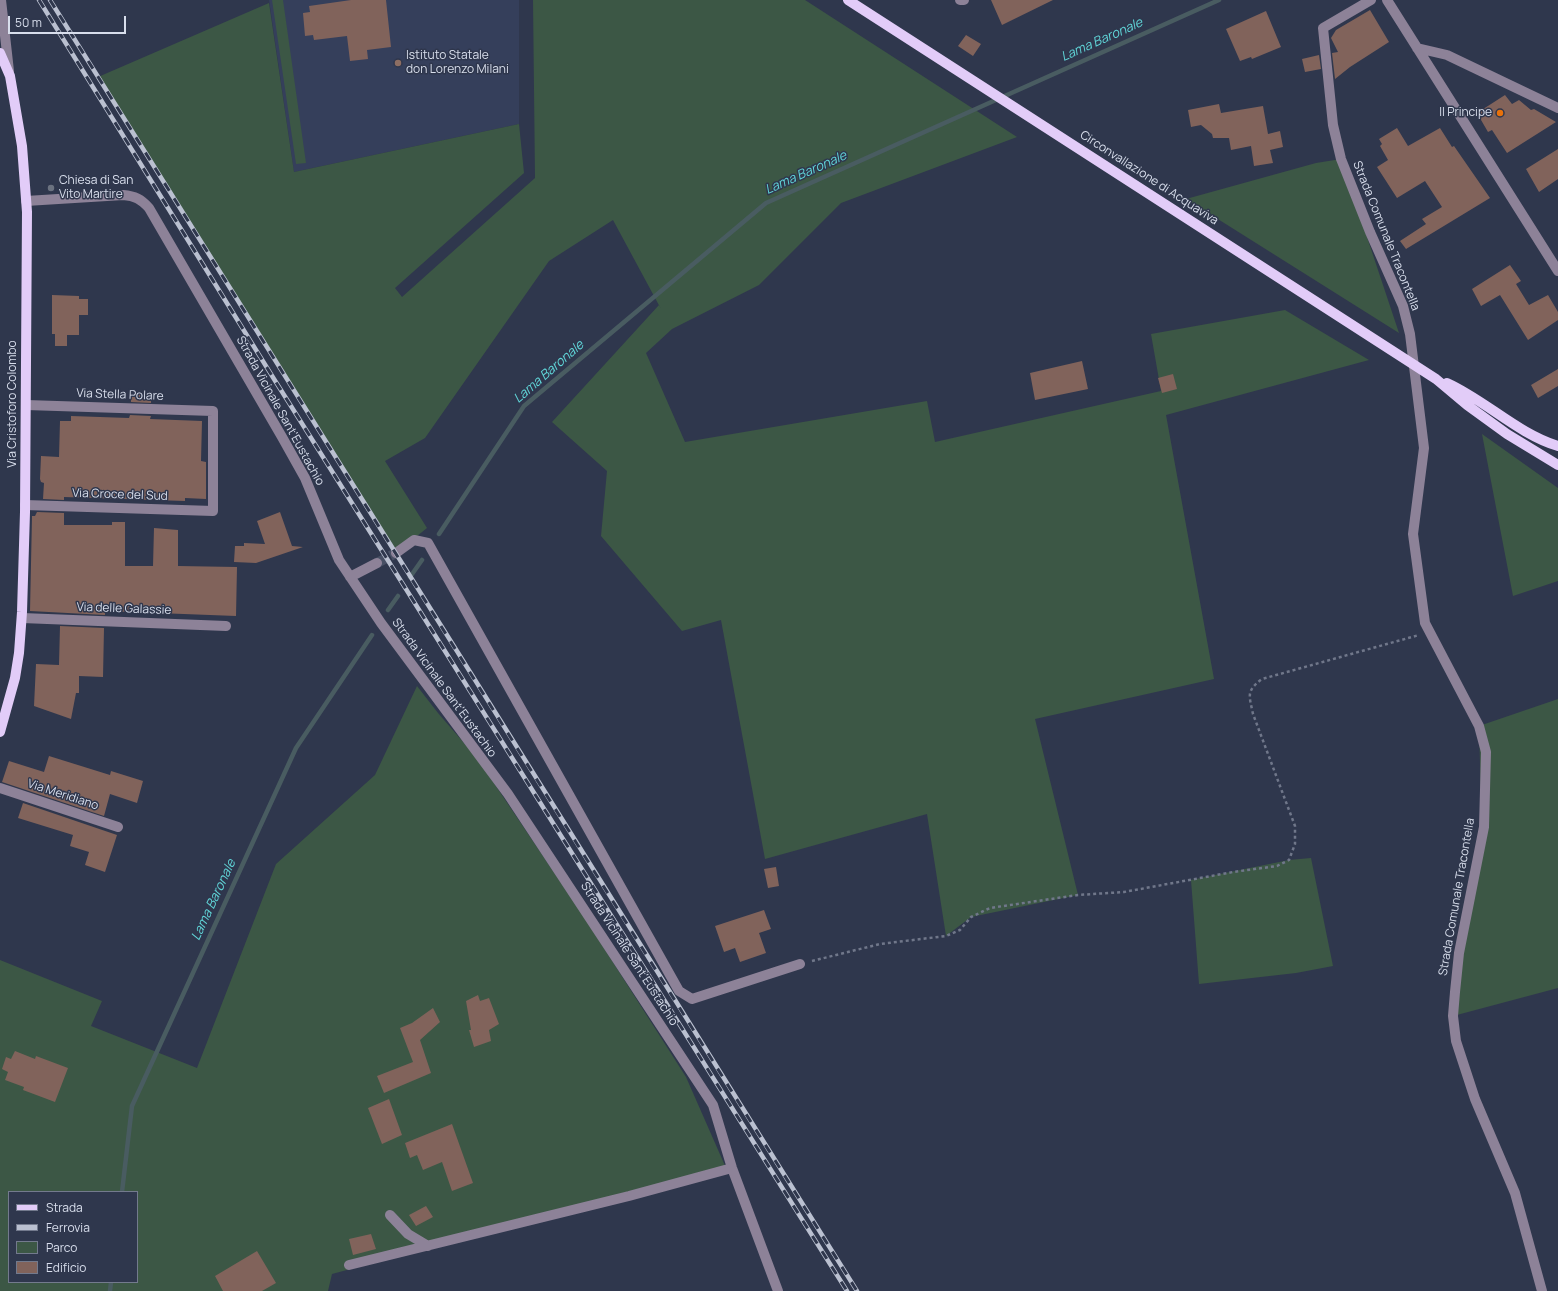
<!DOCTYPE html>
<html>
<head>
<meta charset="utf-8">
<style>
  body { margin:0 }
  #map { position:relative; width:1558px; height:1291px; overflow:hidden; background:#2f374d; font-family:Manrope,sans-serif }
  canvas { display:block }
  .legend { position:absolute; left:8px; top:1191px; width:130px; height:92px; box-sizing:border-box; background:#2f374d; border:1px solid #737a8d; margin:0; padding:5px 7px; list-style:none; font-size:12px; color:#d8deec }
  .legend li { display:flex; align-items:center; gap:8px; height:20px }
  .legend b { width:20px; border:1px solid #737a8d }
  .scale { position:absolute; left:8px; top:16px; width:118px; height:18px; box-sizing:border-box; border:2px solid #d8deec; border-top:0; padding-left:5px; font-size:12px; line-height:14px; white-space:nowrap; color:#d8deec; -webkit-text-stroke:3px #2f374d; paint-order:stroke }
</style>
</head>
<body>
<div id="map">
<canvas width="1558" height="1291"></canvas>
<ul class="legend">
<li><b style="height:5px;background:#e2ccf8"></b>Strada</li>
<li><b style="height:5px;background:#bac0d0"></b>Ferrovia</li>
<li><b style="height:11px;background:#3c5745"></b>Parco</li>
<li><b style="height:11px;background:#81635b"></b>Edificio</li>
</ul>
<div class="scale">50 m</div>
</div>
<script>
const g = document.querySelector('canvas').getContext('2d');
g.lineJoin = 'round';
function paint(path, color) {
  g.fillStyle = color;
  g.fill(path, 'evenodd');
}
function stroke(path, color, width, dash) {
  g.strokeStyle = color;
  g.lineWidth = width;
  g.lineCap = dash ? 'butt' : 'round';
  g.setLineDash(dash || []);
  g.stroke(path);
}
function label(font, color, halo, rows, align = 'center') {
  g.font = font + ' Manrope,sans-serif';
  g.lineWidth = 3;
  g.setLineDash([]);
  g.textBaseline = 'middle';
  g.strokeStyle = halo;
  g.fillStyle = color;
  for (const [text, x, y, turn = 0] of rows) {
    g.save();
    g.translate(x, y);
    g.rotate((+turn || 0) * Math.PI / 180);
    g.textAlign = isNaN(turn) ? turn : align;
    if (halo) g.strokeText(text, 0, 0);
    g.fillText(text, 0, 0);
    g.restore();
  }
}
const built = new Path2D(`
  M269 0H519V124L294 172Z`);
const green = new Path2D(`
  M272 0H283L306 163 296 164Z
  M533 0H805L1017 137 841 203 759 285 672 329 646 353 685 442 927 401 935 442 1161 391 1151 334 1285 310 1369 360 1166 415 1214 679 1035 719 1078 895 971 917 946 936 927 814 765 859 721 620 682 631 601 536 607 471 552 422 659 305 661 309 613 220 549 261 425 438 385 461 427 528 396 553 98 77 269 3 294 172 519 124 524 173 395 288 402 297 535 178Z
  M1341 159 1399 333 1186 199 1316 163Z
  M1482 434 1558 488V581L1513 596Z
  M417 686 438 713 477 758 586 920 686 1077 726 1168 332 1274 328 1291H0V960L102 1001 91 1026 197 1068 276 864 375 775ZM9 1192H137V1282H9Z
  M1558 699V988L1453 1016 1482 839 1479 726Z
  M1311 858 1333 966 1296 973 1199 984 1191 880 1289 860Z`);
const stream = new Path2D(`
  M439 534 524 406 766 203 1219 0
  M410 577 422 560
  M388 610 398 596
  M122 1192 132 1106 296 748 372 635
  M110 1291 111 1282`);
const building = new Path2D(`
  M351 0H386L391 47 367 50 368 59 350 61 347 36 314 40 313 35 305 36 303 13 310 12 309 6Z
  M991 0H1053L1002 25Z
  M1370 10 1389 42 1350 67 1335 79 1332 53 1338 52 1331 38 1336 30Z
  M1266 11 1281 47 1252 59 1251 57 1240 61 1226 29Z
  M966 35 981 44 973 56 958 46Z
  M1319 55 1321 69 1305 72 1302 59Z
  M1505 95 1512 104 1519 100 1531 110 1534 109 1556 122 1507 153 1492 130 1488 132 1477 113Z
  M1219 104 1221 113 1263 106 1268 134 1280 131 1283 147 1270 150 1273 163 1254 166 1251 146 1231 150 1229 138H1213L1212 134 1201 125 1191 127 1188 110Z
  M1397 128 1408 146 1440 128 1452 147 1454 146 1490 198 1406 249 1400 241 1426 224 1422 219 1442 207 1425 181 1397 198 1377 167 1388 160 1380 146 1382 144 1379 139Z
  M1558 149V179L1539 192 1526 169Z
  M1510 265 1521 281 1516 284 1529 305 1548 295 1558 312V320L1528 340 1500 295 1481 306 1472 289Z
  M52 295 79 296V299H88V315H79V335H67V346H55V334H52Z
  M1082 361 1088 389 1035 400 1030 373Z
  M1558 369V386L1538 398 1531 385Z
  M1173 374 1177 389 1162 393 1158 378Z
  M134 394H151V403L131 402V396H134Z
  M130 415 151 416 150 419 202 421 201 461 206 462V499L185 498V501L64 497V500L43 499 44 483 41 482 40 479 41 456 59 457 60 421H71V416L129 418Z
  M37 512 64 513V525H112V522H125V566H153L154 528 178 530V566L237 567 236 616 105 611V615L30 611 32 516H35Z
  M280 512 292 546 303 547 256 563 234 562 235 546H244V543L265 544 257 521Z
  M60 626 104 628 103 677 79 676V693H76L71 719 34 706 36 664 59 665Z
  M49 756 110 775 111 771 143 781 137 803 110 794 104 816 2 782 9 761 44 772Z
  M23 803 117 835 105 872 85 865 89 852 70 846 73 835 18 818Z
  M776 867 779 886 768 888 764 869Z
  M764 910 771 929 759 933 766 953 740 962 735 948 724 952 715 926Z
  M478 995 480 1001 489 998 499 1024 489 1030 491 1041 474 1047 469 1030H471L466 1001Z
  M433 1008 440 1022 420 1040 431 1073 384 1093 377 1076 413 1062 400 1028 412 1023Z
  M15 1051 35 1059 36 1056 68 1068 55 1102 23 1090 24 1087 5 1080 8 1072 2 1069 6 1057 11 1059Z
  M389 1099 402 1135 382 1144 368 1108Z
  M452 1124 473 1183 452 1191 442 1162 423 1170 417 1155 410 1158 405 1143Z
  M426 1206 433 1217 416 1226 409 1215Z
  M371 1234 376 1249 353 1255 349 1239Z
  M257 1251 276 1283 262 1291H223L215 1276Z`);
const minorTunnel = new Path2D(`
  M377 563 396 553`);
const path = new Path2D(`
  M812 961 880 944 946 936 960 930 971 917 990 908 1078 895 1124 892 1233 872 1277 866 1289 860 1295 844V826L1253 714C1249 695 1246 691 1262 679L1419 635`);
const minor = new Path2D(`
  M1 0 9 71
  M960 0H964
  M1371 0 1323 28 1333 125 1341 159 1370 232 1403 306 1410 334 1424 448 1413 534 1425 623 1479 726 1486 752 1484 827 1459 953 1455 992 1453 1016 1456 1041 1475 1099 1515 1193 1542 1291
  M1387 0 1558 271
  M1417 48 1447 55 1558 108
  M26 201 123 195C135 196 141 199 149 208L282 437 305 478 339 560 381 623 508 794 713 1105 732 1168 778 1291
  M25 505 213 511V411L26 405
  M396 553 414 540 428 543 679 991 692 999 800 964
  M350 577 377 563
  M22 618 226 626
  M0 788 118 827
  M390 1215 408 1234 428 1246
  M349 1265 629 1196 732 1168`);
const major = new Path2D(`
  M848 0 1436 379 1467 405 1507 434 1558 465
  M0 53 10 76 22 146 27 212 25 512 22 612 19 653 15 678 0 732
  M1447 383C1485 400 1518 434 1558 446`);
const rail = new Path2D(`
  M39 0 274 379 847 1291
  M50 0C319 430 587 861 857 1291`);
const markers = [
  [398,63,4,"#8d6e63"],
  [1500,113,4,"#e8710a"],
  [51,188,4,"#6b7280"]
];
const poiNames = [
  ["Istituto Statale",406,56],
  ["don Lorenzo Milani",406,70],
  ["Il Principe",1492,113,"right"],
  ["Chiesa di San",59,181],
  ["Vito Martire",59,195]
];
const streetNames = [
  ["Circonvallazione di Acquaviva",1149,178,33],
  ["Strada Comunale Tracontella",1386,236,68],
  ["Via Stella Polare",120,395,2],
  ["Via Cristoforo Colombo",13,404,-90],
  ["Strada Vicinale Sant'Eustachio",280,411,61],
  ["Via Croce del Sud",120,495,2],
  ["Via delle Galassie",124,609,2],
  ["Strada Vicinale Sant'Eustachio",444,688,54],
  ["Via Meridiano",63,795,18],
  ["Strada Comunale Tracontella",1457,897,-80],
  ["Strada Vicinale Sant'Eustachio",629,954,57]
];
const waterNames = [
  ["Lama Baronale",1102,40,-24],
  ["Lama Baronale",806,173,-24],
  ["Lama Baronale",549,372,-41],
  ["Lama Baronale",214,900,-65]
];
paint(built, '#353f5b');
paint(green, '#3c5745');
stroke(stream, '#495c61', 4.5);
paint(building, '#81635b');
stroke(minorTunnel, '#485065', 10, [10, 5]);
stroke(path, '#70778a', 2.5, [3, 3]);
stroke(minor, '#8d8298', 10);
stroke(major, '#e2ccf8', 10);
stroke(rail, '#bac0d0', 4.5);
stroke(rail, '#2f374d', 3, [9]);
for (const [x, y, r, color] of markers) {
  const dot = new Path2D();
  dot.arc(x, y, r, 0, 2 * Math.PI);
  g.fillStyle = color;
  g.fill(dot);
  stroke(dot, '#2f374d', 1.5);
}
label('12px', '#d8deec', '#2f374d', poiNames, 'left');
label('12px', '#d8deec', '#2f374d', streetNames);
label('italic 13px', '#60d5d8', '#2f374d', waterNames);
</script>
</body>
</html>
